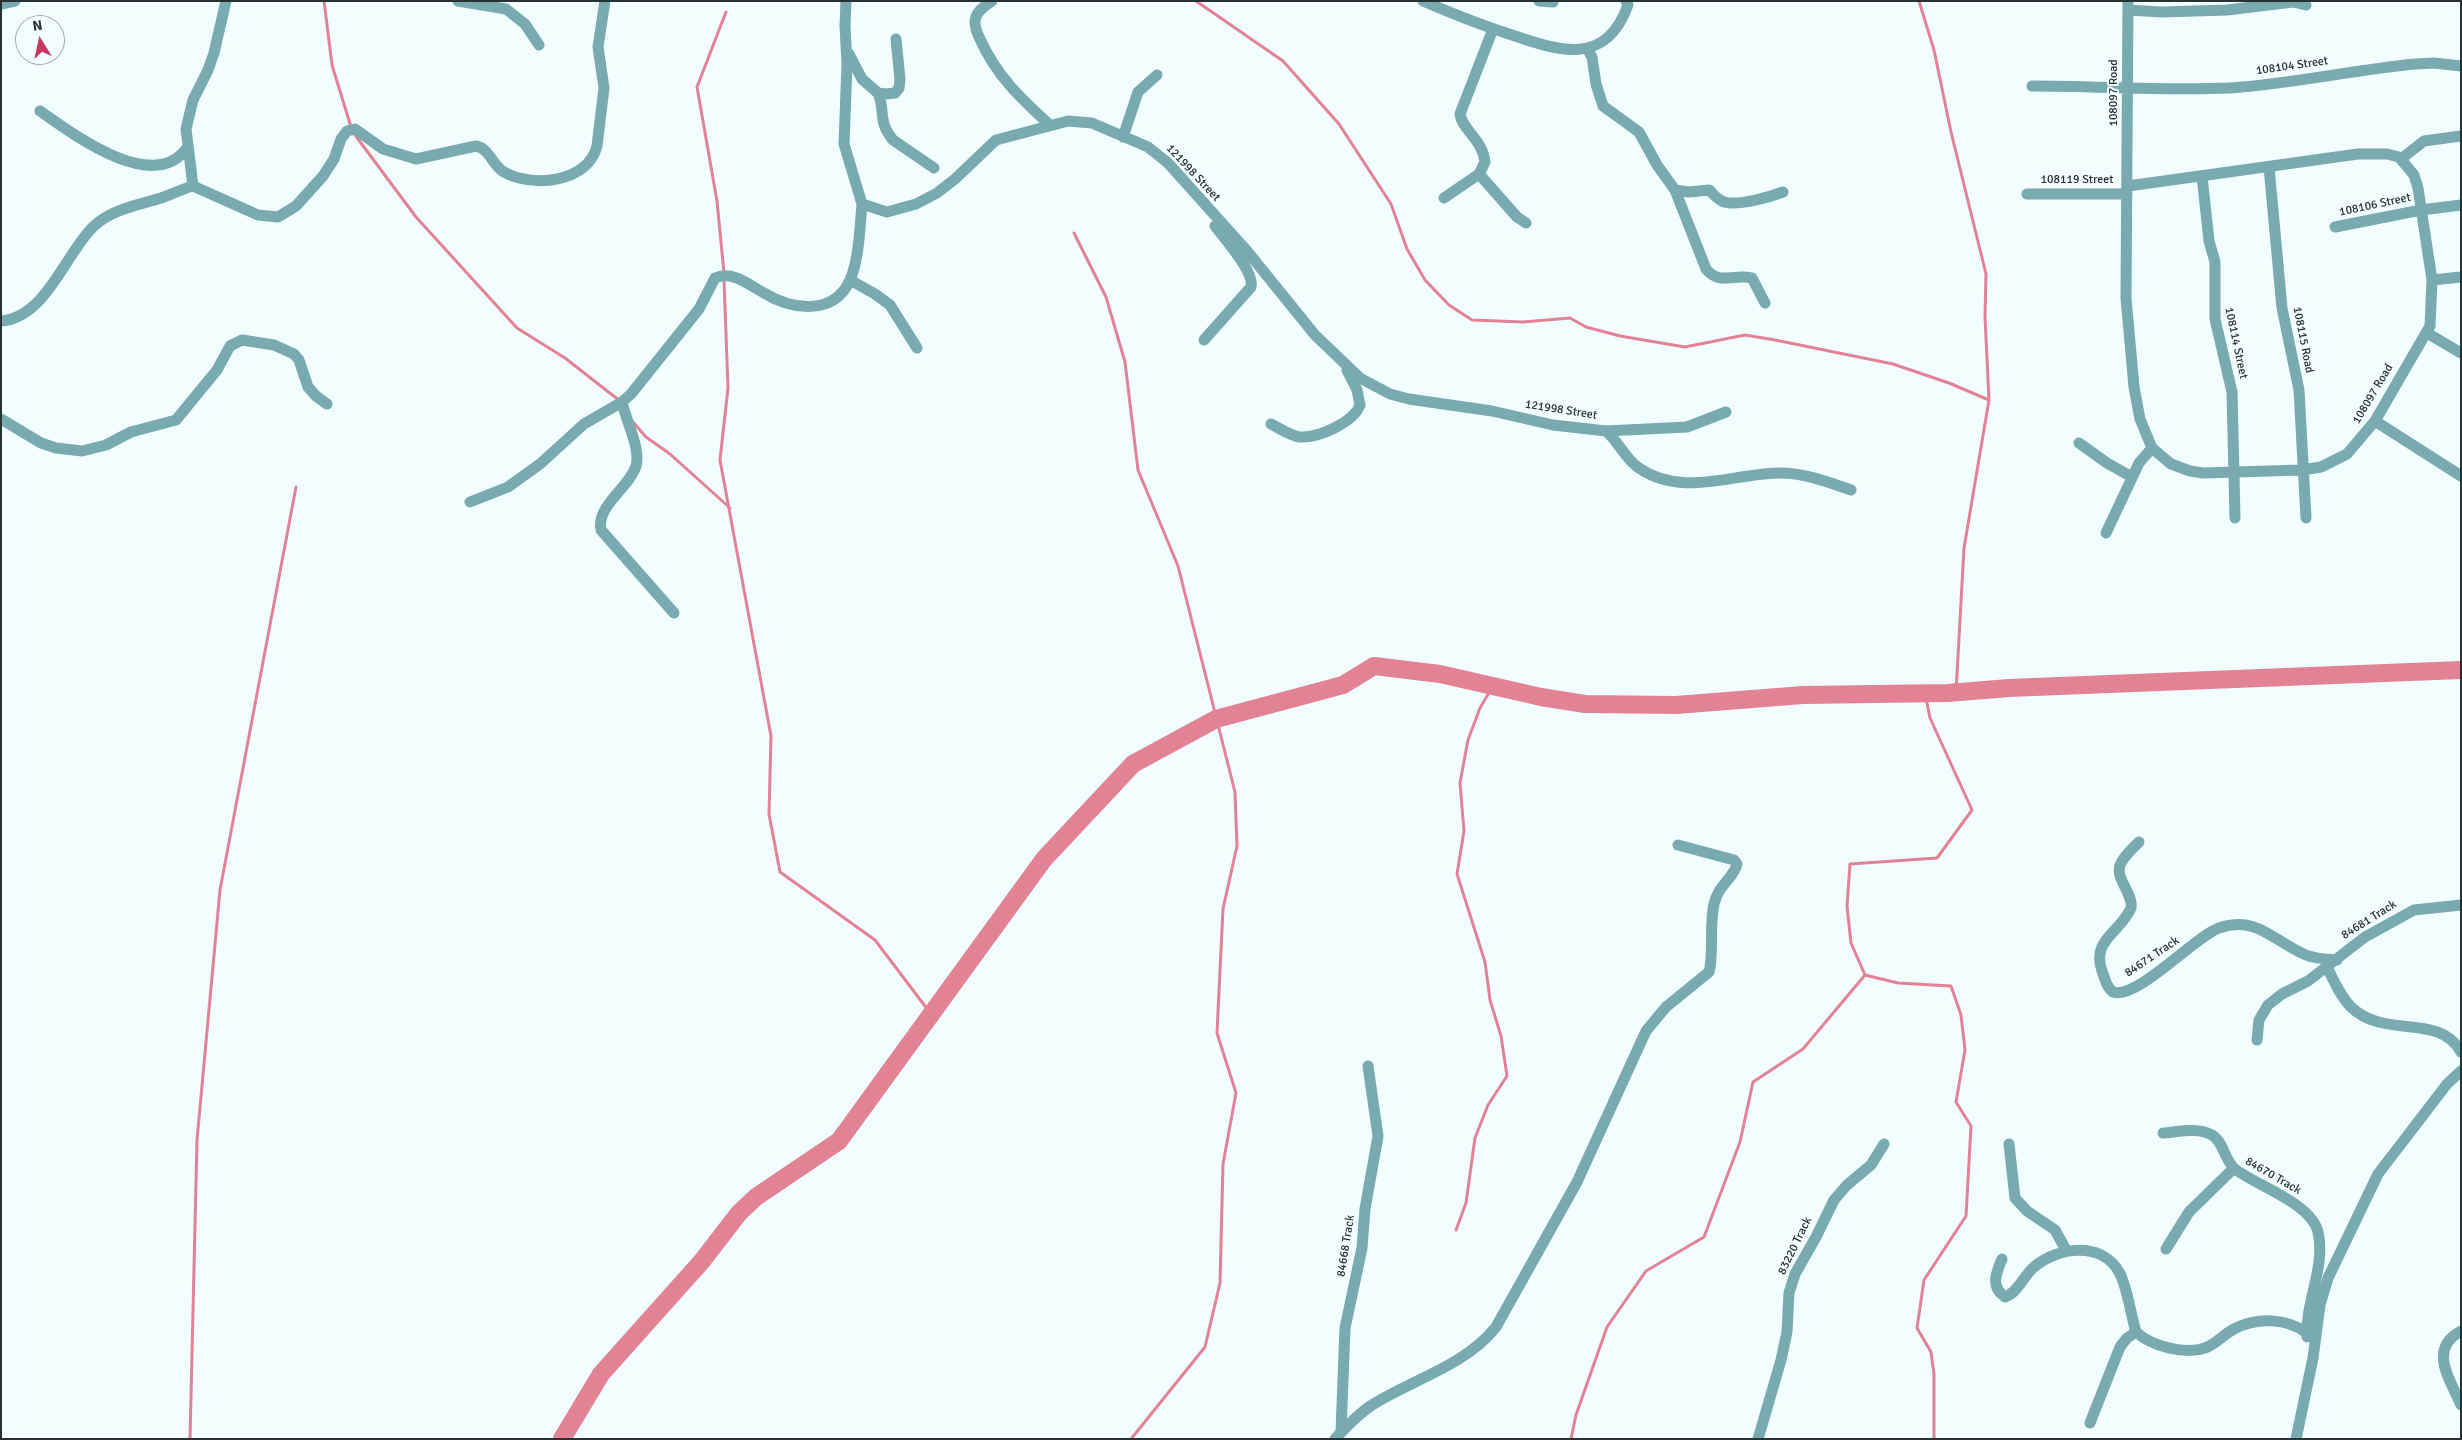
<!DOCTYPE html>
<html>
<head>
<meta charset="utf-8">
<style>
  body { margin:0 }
  #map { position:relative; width:2462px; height:1440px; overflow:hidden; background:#f1fdfe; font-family:Signika,sans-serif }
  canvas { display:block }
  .frame { position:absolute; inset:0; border:2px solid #273234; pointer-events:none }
  .north { position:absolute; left:15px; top:15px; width:50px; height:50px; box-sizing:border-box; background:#f1fdfe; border:1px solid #a0acad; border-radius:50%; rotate:350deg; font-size:14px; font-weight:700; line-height:20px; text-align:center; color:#273234 }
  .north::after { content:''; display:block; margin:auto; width:18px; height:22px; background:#c73961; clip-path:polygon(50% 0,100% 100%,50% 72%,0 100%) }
</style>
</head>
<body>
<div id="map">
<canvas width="2462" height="1440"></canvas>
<div class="frame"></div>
<div class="north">N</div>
</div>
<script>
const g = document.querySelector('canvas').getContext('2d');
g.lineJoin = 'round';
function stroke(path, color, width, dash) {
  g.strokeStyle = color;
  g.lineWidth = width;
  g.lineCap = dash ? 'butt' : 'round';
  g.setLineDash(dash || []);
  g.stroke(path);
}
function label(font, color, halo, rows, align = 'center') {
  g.font = font + ' Signika,sans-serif';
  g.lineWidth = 4;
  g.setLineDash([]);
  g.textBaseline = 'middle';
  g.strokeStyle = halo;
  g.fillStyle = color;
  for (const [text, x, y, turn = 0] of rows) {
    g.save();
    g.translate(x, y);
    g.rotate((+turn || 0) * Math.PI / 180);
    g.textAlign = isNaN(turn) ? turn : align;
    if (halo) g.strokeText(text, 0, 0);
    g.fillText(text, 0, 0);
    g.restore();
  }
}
const stream = new Path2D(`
  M324 1 332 65 351 127
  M1196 1 1283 61 1339 124 1391 204 1407 249 1425 280 1449 305 1472 320 1523 322 1570 318 1586 327 1620 336 1685 347 1745 335 1775 340 1893 364 1949 383 1989 400
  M1919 1 1934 50 1951 132 1986 274 1985 317 1989 400 1964 548 1956 692
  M355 135 416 217 517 328 565 358 620 401
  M1074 233 1106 297 1125 362 1138 470 1178 566 1235 792 1237 846 1223 909 1217 1033 1236 1093 1223 1164 1220 1283 1205 1347 1131 1439
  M724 273 717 201 697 87 726 12
  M724 280 728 388 720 460 771 736 769 814 780 872 875 940 931 1014
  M632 421 646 437 670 454 730 508
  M1925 693 1930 718 1972 810 1937 858 1850 864 1847 906 1851 943 1865 975 1898 983 1951 986 1961 1015 1965 1050 1956 1102 1971 1126 1966 1216 1924 1280 1917 1328 1931 1352 1934 1374V1439
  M1456 1230 1466 1203 1475 1138 1488 1105 1507 1076 1501 1036 1490 1000 1485 962 1457 874 1464 831 1460 783 1468 740 1480 708 1493 686
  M190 1439 197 1140 220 890 296 487
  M1571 1439 1576 1415 1607 1327 1646 1271 1704 1237 1740 1142 1753 1082 1803 1049 1865 975`);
const river = new Path2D(`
  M562 1439 601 1374 702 1261 739 1213 756 1197 839 1141 1044 859 1133 764 1216 719 1343 685 1374 666 1440 674 1541 697 1585 704 1676 705 1803 695 1948 693 2009 688 2461 670`);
const minor = new Path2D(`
  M458 1 506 9 525 24 539 45
  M846 1 845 26 847 64 844 144 862 204 887 212 916 204 937 193 955 179 996 140 1068 121 1092 123 1148 147 1168 163 1247 251 1315 335 1360 378 1390 394 1409 399 1492 411 1553 425 1606 431C1619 442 1625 459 1639 468 1682 498 1734 473 1780 473 1805 473 1828 482 1851 490
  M992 1C986 5 978 10 976 17 973 24 977 33 980 39 996 75 1021 99 1050 125
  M1423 1C1451 13 1478 24 1506 33 1556 50 1605 69 1628 5L1626 1
  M1539 1 1553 2
  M1 4 15 1
  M2128 10 2162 12 2227 10 2293 2 2306 5
  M1587 48 1592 57 1596 84 1603 106 1639 132 1657 165 1675 190 1706 269C1720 286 1734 273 1752 278L1765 303
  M849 54 862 79 878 93C886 113 877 120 893 140L934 168
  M2032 86C2098 86 2164 91 2230 88 2292 84 2353 70 2415 64L2434 63 2461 66
  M878 93 886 94 895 93 899 88 900 79 896 39
  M40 111C73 134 153 195 187 148
  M1123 137 1138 92 1157 75
  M2401 159 2424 141 2461 136
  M2269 167 2282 308 2299 390 2306 518
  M1479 174 1517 217 1526 223
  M2202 176 2209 241 2215 262V319L2232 392 2235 518
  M193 186 186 129 193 100 208 70 214 53 226 1
  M2128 186 2358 154H2387L2399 157 2414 175 2418 188 2432 280 2430 326 2375 421 2347 454 2321 467 2302 470 2203 473 2190 471 2171 464 2152 448 2140 419 2134 387 2126 298 2128 1
  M1675 190 1689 192 1709 190C1714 195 1718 200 1724 202 1739 206 1770 197 1783 192
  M2027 194H2127
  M1444 198 1479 174 1485 162C1482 138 1462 130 1460 114L1493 29
  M2335 227 2421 210 2461 205
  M850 280 875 294 890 305 917 348
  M2432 280 2461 277
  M1 321C46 318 66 252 94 226 112 209 139 205 161 198 172 194 182 189 193 186L258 215 278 217 296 206 323 176 334 159 341 139 347 131 355 129 383 149 416 159 476 146C490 149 492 165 504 172 532 188 588 183 597 146L604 88 598 47 605 1
  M2427 333 2461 353
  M1204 340 1251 287C1255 272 1225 239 1215 226
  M622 402C626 421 641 449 636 466 629 488 596 506 601 530L674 613
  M1 419 41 443 56 448 82 451 106 445 131 432 176 420 217 370 230 346 242 340 274 345 294 354 299 360 308 387 316 396 327 404
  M2375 421 2461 476
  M1271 424C1279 428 1291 436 1300 437 1319 438 1354 422 1360 405L1357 390 1347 370
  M1606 431 1687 427 1726 412
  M2079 443 2107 463 2132 477
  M470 502 508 487 540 464 584 424 622 402 631 394 699 309 715 278C732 270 749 285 764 293 792 310 834 316 850 280 859 260 860 226 862 204
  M2106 533 2139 463 2152 448
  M2139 842C2133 848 2125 855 2121 863 2113 877 2134 894 2131 908 2120 933 2091 940 2102 971 2105 978 2106 987 2113 992 2137 1000 2194 937 2219 928 2258 915 2274 942 2306 955 2316 959 2326 959 2337 960
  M2327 967C2334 981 2340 996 2351 1007 2385 1040 2439 1012 2461 1052
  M2257 1040 2259 1020 2268 1005 2282 994 2308 981 2365 937 2414 910 2461 905
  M2163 1133C2178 1132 2197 1127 2212 1135 2224 1142 2224 1160 2235 1169 2257 1186 2311 1203 2318 1232 2326 1267 2305 1302 2307 1337
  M2009 1144 2015 1198 2027 1211 2055 1230 2066 1250
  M2166 1249 2189 1212 2234 1168
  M2002 1259C1996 1273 1990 1287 2005 1297 2018 1293 2024 1275 2034 1267 2057 1247 2102 1241 2119 1272 2127 1285 2131 1316 2136 1332 2151 1346 2185 1355 2205 1348 2216 1344 2224 1334 2234 1329 2257 1317 2287 1318 2307 1333
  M2461 1331C2427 1349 2451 1381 2461 1405
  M2090 1423 2120 1347 2127 1338 2136 1332
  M1341 1432 1345 1328 1362 1248 1365 1209 1378 1136 1368 1066
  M1335 1439C1346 1427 1358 1414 1372 1405 1413 1379 1465 1366 1496 1327L1577 1182 1646 1031 1666 1007 1709 972C1714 954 1709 925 1714 904 1718 885 1734 878 1737 864L1734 860 1678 845
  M1758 1439 1781 1360 1787 1332 1789 1293 1795 1274 1816 1237 1834 1200 1847 1185 1871 1165 1884 1144
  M2296 1439 2313 1358 2320 1305 2328 1278 2378 1174 2447 1084 2461 1071`);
const streetNames = [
  ["108104 Street",2292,66,-8],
  ["108097 Road",2114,93,-90],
  ["121998 Street",1193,173,47],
  ["108119 Street",2077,180],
  ["108106 Street",2375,205,-12],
  ["108115 Road",2303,340,79],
  ["108114 Street",2236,343,78],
  ["108097 Road",2373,394,-59],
  ["121998 Street",1561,410,9],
  ["84681 Track",2369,920,-32],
  ["84671 Track",2152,957,-34],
  ["84670 Track",2273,1176,30],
  ["84668 Track",1346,1246,-81],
  ["83220 Track",1795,1246,-64]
];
stroke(stream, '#e28295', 3);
stroke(river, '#e28295', 18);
stroke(minor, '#78aab0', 11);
label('12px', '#273234', '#f1fdfe', streetNames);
</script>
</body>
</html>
